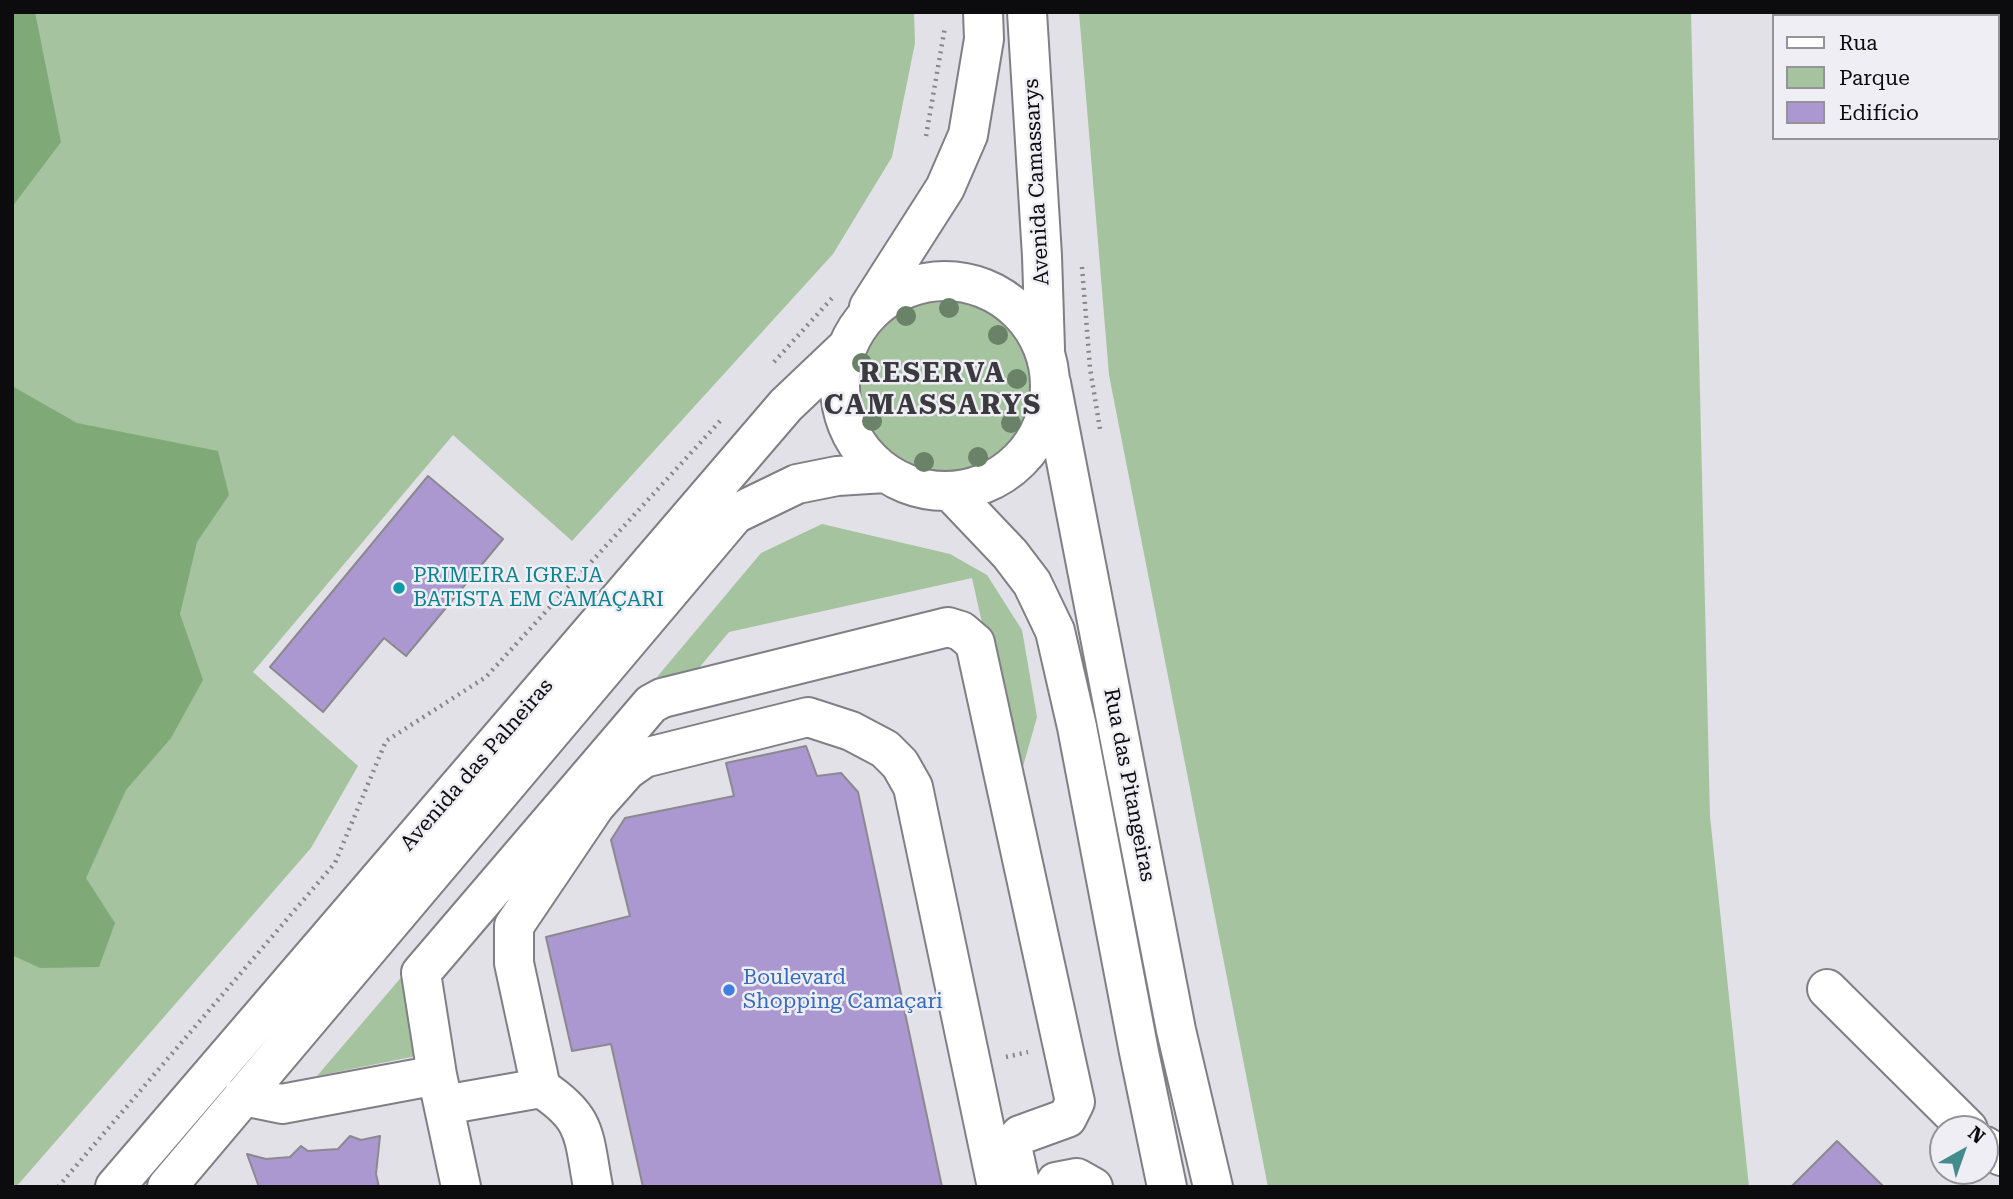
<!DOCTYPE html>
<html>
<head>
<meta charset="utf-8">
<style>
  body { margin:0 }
  #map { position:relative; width:2013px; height:1199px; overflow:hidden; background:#e2e1e7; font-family:"Roboto Serif",serif }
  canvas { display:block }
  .frame { position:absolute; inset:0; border:14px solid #0c0b0d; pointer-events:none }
  .legend { position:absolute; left:1772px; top:14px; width:228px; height:126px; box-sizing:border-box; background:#efeef4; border:2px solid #949398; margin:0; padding:9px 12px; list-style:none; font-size:21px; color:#0c0b0d }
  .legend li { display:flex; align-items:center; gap:14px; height:35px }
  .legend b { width:35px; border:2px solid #949398 }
  .north { position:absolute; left:1929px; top:1115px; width:70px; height:70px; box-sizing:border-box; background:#efeef4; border:2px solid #949398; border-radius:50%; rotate:40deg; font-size:19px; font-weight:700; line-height:28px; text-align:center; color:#0c0b0d }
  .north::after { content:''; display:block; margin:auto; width:24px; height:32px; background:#438b8c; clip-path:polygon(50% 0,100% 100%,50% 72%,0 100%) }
</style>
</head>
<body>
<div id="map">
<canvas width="2013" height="1199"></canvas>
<div class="frame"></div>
<ul class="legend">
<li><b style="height:9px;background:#fff"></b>Rua</li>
<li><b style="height:19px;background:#a4c39e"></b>Parque</li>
<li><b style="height:19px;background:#ac98d1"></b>Edifício</li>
</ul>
<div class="north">N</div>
</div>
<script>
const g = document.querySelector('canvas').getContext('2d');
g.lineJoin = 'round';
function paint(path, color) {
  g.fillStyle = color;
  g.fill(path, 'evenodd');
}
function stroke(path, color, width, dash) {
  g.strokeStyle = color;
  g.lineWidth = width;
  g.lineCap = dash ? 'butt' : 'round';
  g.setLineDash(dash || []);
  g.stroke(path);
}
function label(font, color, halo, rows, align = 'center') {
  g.font = font + ' "Roboto Serif",serif';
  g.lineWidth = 5;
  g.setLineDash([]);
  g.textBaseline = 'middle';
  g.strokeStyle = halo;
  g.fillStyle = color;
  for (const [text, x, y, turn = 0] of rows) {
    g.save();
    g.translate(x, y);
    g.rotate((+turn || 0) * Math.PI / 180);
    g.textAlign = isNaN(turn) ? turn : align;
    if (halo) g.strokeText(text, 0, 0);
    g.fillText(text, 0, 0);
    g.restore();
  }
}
const green = new Path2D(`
  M12 12H914L915 43 892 157 833 254 572 541 453 435 253 672 358 766 311 848 16 1187H12Z
  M1079 12H1691L1710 816 1749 1187H1268L1109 375Z
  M849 385a94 94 0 1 1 188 0a94 94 0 1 1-188 0Z
  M822 524 950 554 987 575 1022 630 1037 717 1018 784 972 578 729 632 693 675 657 677 761 553Z
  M410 967 421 1055 317 1076Z`);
const forest = new Path2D(`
  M12 12H35L61 142 12 207Z
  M12 386 77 423 218 451 229 495 197 542 180 614 203 680 171 738 126 790 86 878 115 923 99 967 40 968 12 955Z`);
const building = new Path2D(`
  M428 476 503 539 406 656 384 638 323 712 270 667Z
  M806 746 817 776 841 773 858 792 942 1187H643L611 1044 572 1051 546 937 630 916 611 840 625 818 734 796 726 763Z
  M350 1136 361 1140 380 1136 376 1174 379 1187H259L247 1154 266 1159 290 1157 301 1146 308 1151 338 1149Z
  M1837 1141 1884 1187H1791Z`);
const path = new Path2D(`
  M926 136 945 27
  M1082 267 1090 368 1100 429
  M774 362 834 296
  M1006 1057 1028 1052
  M58 1187 335 863 386 741 486 677 721 420`);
const minor = new Path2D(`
  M1027 12 1042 256 1045 349
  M840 386a105 105 0 1 1 210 0a105 105 0 1 1-210 0Z
  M869 307 945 188 968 135 984 39 983 12
  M1051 383 1176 1030 1213 1187
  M951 492 1010 554 1032 583 1055 631 1077 727 1139 1052 1167 1187
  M1827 989 1968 1129
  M437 1075 421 973 651 704 662 698 948 627 961 631 975 643 1075 1102 1067 1118 1020 1135 1012 1146 1021 1187
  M541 1088C588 1119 583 1135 593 1187
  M243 1096 282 1104 437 1075 461 1187
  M444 1105 541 1088 514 963V926L595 806 627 770 644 758 808 717 851 731 885 749 900 764 913 787 997 1187
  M1985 1146 2001 1156
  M115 1187 786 405 845 349
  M167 1187 735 514 797 484 837 476 885 473
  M1053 1187 1056 1182 1077 1178 1093 1187`);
const trees = [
  [949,308],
  [906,316],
  [998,335],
  [862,363],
  [1017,379],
  [872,421],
  [1011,423],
  [978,457],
  [924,462]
];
const markers = [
  [399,588,7,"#0f9aa8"],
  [729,990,7,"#3f7fe0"]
];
const streetNames = [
  ["Avenida Camassarys",1037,182,-93],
  ["Avenida das Palneiras",477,765,-49],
  ["Rua das Pitangeiras",1129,785,79]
];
const cultureNames = [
  ["PRIMEIRA IGREJA",413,576],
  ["BATISTA EM CAMAÇARI",413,600]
];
const shopNames = [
  ["Boulevard",743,978],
  ["Shopping Camaçari",743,1002]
];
const districtNames = [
  ["RESERVA",933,374],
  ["CAMASSARYS",933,406]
];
paint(green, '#a4c39e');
paint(forest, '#80a978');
paint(building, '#ac98d1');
stroke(building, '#8b898f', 2);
stroke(minor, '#807f85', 42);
stroke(path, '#87868a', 4.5, [2, 5]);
stroke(minor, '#fff', 38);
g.fillStyle = '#6a8268';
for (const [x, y] of trees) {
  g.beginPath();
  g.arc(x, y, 10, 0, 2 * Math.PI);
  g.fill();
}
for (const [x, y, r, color] of markers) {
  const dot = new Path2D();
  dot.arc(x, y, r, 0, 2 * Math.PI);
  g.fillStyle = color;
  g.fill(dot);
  stroke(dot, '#efeef4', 2.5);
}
label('21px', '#0c0b0d', '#efeef4', streetNames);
label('21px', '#0d838f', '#efeef4', cultureNames, 'left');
label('21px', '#366cbe', '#efeef4', shopNames, 'left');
g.letterSpacing = '2px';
label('bold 28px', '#3b3a3f', '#efeef4', districtNames);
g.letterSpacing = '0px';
</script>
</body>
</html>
